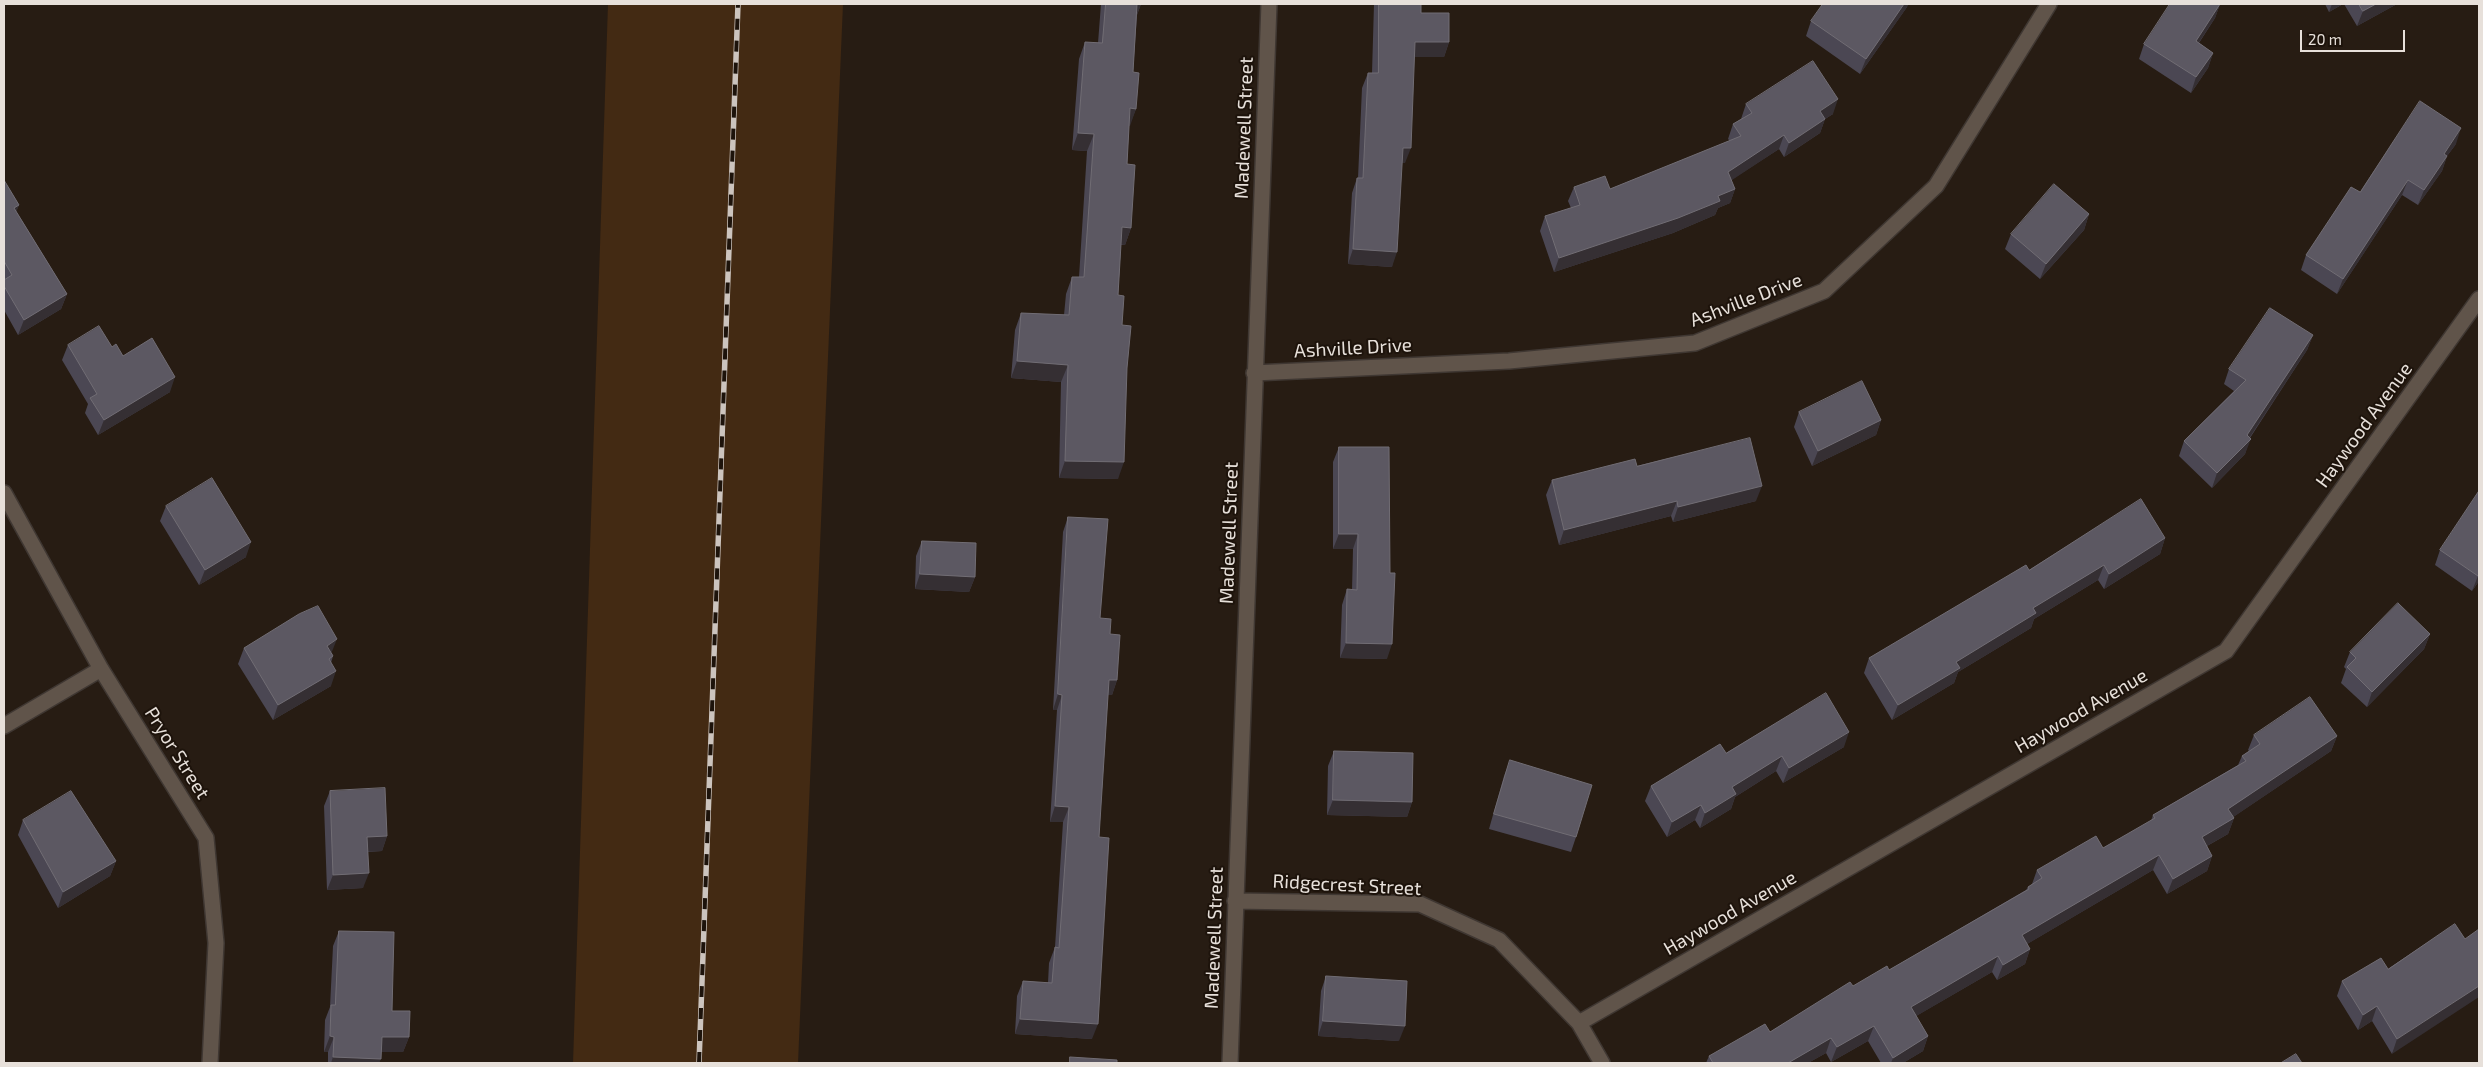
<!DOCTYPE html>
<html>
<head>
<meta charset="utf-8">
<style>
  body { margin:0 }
  #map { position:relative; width:2483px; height:1067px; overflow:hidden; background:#271c13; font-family:"Exo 2",sans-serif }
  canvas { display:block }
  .frame { position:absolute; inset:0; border:5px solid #e7e0da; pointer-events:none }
  .scale { position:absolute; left:2300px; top:30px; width:105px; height:22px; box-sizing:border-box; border:2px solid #e7e0da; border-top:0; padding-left:6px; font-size:15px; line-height:18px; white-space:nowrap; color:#e7e0da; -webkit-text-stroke:4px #1d130b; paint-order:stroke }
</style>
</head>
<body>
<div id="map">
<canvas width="2483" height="1067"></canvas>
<div class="frame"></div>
<div class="scale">20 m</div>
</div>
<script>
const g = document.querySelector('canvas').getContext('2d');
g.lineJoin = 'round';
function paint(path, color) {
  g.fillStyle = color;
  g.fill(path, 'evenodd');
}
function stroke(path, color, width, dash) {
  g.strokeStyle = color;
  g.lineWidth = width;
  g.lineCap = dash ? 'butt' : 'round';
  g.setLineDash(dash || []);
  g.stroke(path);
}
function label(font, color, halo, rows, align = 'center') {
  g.font = font + ' "Exo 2",sans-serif';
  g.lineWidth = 4;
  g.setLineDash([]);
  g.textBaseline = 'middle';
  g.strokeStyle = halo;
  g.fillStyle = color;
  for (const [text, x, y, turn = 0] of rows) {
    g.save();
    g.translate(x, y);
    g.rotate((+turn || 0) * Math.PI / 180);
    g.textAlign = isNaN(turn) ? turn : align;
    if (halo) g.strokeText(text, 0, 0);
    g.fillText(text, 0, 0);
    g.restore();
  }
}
const green = new Path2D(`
  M608 4H843L798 1063H573Z`);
const minor = new Path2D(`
  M1254 373 1509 361 1695 343 1824 291 1936 186 2049 4
  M4 493 101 669 206 838 216 943 210 1063
  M4 726 101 669
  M1235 901 1420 904 1499 940 1579 1023 1602 1063
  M1579 1023 2226 651 2479 299
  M1230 1063 1269 4`);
const rail = new Path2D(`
  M699 1063 738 4`);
const wall = new Path2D(`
  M1101 4H1141L1137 15 1133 72 1136 109 1129 126 1127 164 1131 228 1125 245H1121L1118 295 1122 325 1127 368 1118 479 1059 478 1061 382 1011 378 1015 330 1021 313 1064 315 1066 294 1072 277H1079L1087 151 1072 150 1079 59 1085 42 1098 43Z
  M1374 4H1421V13L1449 42 1444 57H1414L1405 163H1402L1392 267 1348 264 1352 193 1357 178H1358L1362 88 1368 73H1372Z
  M1820 4H1908L1907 7 1860 74 1806 36 1811 21 1822 5Z
  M2220 4 2215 18 2199 43 2213 53 2208 68 2191 93 2139 59 2144 44Z
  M2325 4H2343L2329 12Z
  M2344 4H2397L2357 26Z
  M1746 104 1833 114 1825 119 1820 133 1784 157 1779 149 1731 180 1735 189 1730 203 1718 208 1715 215 1673 233 1554 272 1540 231 1545 216 1571 208 1568 201 1574 187 1610 189 1730 141 1728 139 1733 124 1741 119Z
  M2456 144 2447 156 2442 171 2418 205 2402 195 2337 294 2301 270 2306 255 2360 192Z
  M4 180 19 205 16 211 67 294 61 309 18 335 4 310Z
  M2089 214 2084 230 2040 279 2005 249 2011 234Z
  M2313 335 2307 350 2250 438 2245 454 2212 488 2179 456 2184 441 2234 391 2224 384 2229 369Z
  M68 345 112 347 170 392 98 435 85 413 88 404 62 360Z
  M1799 412 1881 420 1876 435 1812 466 1794 427Z
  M1339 447 1387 659 1340 658 1342 605 1347 589 1352 590 1353 549H1333V462Z
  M1637 466 1756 501 1673 522 1671 516 1559 545 1546 495 1552 480Z
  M2479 491V581L2472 591 2435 565 2440 550Z
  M166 506 246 557 199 585 160 521Z
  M1068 517 1100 618 1110 634 1117 680 1112 695H1108L1099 837 1092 1039 1015 1034 1017 996 1023 981 1048 983 1049 963 1055 947 1063 822H1050L1057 710H1053L1063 532Z
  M2165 538 2160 554 2104 589 2098 580 2034 619 2031 628 1958 672 1954 683 1892 720 1864 673 1869 658 2029 570Z
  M922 541 975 577 969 592 915 589 916 556Z
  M2430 634 2424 649 2367 707 2341 683 2346 669 2344 667 2350 652Z
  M244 648 332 653 333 656 331 663V686L273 720 238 664Z
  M2254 735 2337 736 2331 751 2233 817 2234 818 2228 834 2207 846 2212 856 2207 871 2167 894 2153 870 2027 944 2030 949 2025 964 1997 980 1992 972 1916 1016 1928 1036 1923 1051 1903 1063H1881L1868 1041 1831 1062 1826 1053 1808 1063H1706L1709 1056 1770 1032 1853 986 1889 970 2026 890 2028 887 2032 884 2037 870 2103 848 2151 821 2153 815 2238 765 2242 756 2249 751 2248 750Z
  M1844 747 1783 783 1776 771 1735 797 1731 809 1700 828 1695 820 1667 837 1645 801 1651 786 1726 753Z
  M1334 751 1412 802 1407 817 1327 815 1328 766Z
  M1510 760 1576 837 1571 852 1489 829 1504 776Z
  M330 791 387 836 382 851 368 852 363 888 327 890 324 806Z
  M23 820 116 861 110 876 58 908 18 835Z
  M2455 924 2392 1054 2372 1021 2358 1030 2337 996 2342 981 2388 969Z
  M339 931 409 1037 403 1052H381L379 1063H328V1052H324L325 1020 330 1007 333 946Z
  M1326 976 1399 1041 1318 1036 1321 991Z`);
const shadedWall = new Path2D(`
  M1136 4H1141L1136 17Z
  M1904 4H1908L1907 7 1860 74 1866 59Z
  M2220 4 2215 18 2190 56 2196 41Z
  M2332 4H2343L2329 12Z
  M2376 4H2397L2357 26 2363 11Z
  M1415 42H1449L1444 57H1409Z
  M2213 53 2208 68 2191 93 2196 77Z
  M1838 99 1833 114 1825 119 1820 133 1784 157 1789 143 1820 111Z
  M1130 108 1136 109 1130 126 1124 125Z
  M2461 128 2456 144 2447 156 2442 171 2418 205 2424 190 2444 154Z
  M1078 133 1094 134 1087 151 1072 150Z
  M1784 135 1779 149 1723 186 1728 172Z
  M1403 148H1411L1405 163H1397Z
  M2408 180 2402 195 2337 294 2343 279Z
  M1735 189 1730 203 1718 208 1715 215 1673 233 1554 272 1559 258Z
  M19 205 13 220 14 208Z
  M2089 214 2084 230 2040 279 2046 264Z
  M1122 227 1131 228 1125 245 1116 244Z
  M1353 249 1397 252 1392 267 1348 264Z
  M67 294 61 309 18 335 24 320Z
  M2313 335 2307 350 2244 446 2251 439 2245 454 2212 488 2217 473 2247 435Z
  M1017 361 1068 365 1061 382 1011 378Z
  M175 377 170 392 98 435 104 420Z
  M1881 420 1876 435 1812 466 1818 451Z
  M1065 461 1124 462 1118 479 1059 478Z
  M1762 486 1756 501 1673 522 1678 507Z
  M1677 501 1671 516 1559 545 1564 530Z
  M1339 534H1358L1353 549H1333Z
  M2165 538 2160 554 2104 589 2109 574Z
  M251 542 246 557 199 585 205 570Z
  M2104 565 2098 580 2034 619 2031 628 1958 672 1954 683 1892 720 1898 705 1956 662 2033 608Z
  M920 574 975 577 969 592 915 589Z
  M2479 574V581L2472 591 2478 576Z
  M2430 634 2424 649 2367 707 2372 692Z
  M337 639 331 654 327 646Z
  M1346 643 1392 644 1387 659 1340 658Z
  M336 671 331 686 273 720 278 705Z
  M1109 680H1117L1112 695H1104Z
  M1058 694 1062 695 1057 710H1053Z
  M1849 732 1844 747 1783 783 1789 768Z
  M2337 736 2331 751 2223 824 2228 809Z
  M1782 756 1776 771 1735 797 1731 809 1700 828 1705 813 1732 787Z
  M1333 800 1412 802 1407 817 1327 815Z
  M1701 805 1695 820 1667 837 1672 822Z
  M1055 806 1069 807 1063 822H1050Z
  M2234 818 2228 834 2196 852 2202 837Z
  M387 836 382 851 362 852 367 837Z
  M2159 855 2153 870 2017 950 2022 935Z
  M2212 856 2207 871 2167 894 2173 879Z
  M116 861 110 876 58 908 63 892Z
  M369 873 363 888 327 890 333 875Z
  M2030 949 2025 964 1997 980 2003 965Z
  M1998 956 1992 972 1906 1022 1911 1007Z
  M2479 986V997L2392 1054 2397 1039Z
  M2377 1006 2372 1021 2358 1030 2363 1015Z
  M1020 1019 1098 1024 1092 1039 1015 1034Z
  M1323 1021 1405 1026 1399 1041 1318 1036Z
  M1874 1026 1868 1041 1831 1062 1837 1047Z
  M330 1036 334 1037 328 1052H324Z
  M1928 1036 1923 1051 1903 1063H1891L1893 1058Z
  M382 1037H409L403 1052H377Z
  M1831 1038 1826 1053 1808 1063H1788Z
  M333 1057 381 1059 379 1063H331Z`);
const building = new Path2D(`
  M1106 4H1137L1133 72 1139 73 1136 109 1130 108 1127 164 1135 165 1131 228 1122 227 1118 295 1124 296 1122 325 1131 326 1127 368 1124 462 1065 461 1068 365 1017 361 1021 313 1069 315 1072 277H1084L1094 134 1078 133 1085 42 1102 43Z
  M1379 4H1421V13H1449V42H1415L1411 148H1403L1397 252 1353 249 1357 178H1363L1368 73H1378Z
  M1823 4H1904L1866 59 1811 21Z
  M2170 4H2220L2196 41 2213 53 2196 77 2144 44Z
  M2359 4H2376L2363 11Z
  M1813 61 1838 99 1820 111 1825 119 1789 143 1784 135 1728 172 1735 189 1718 196 1720 201 1678 218 1559 258 1545 216 1580 205 1574 187 1605 176 1610 189 1741 136 1733 124 1752 113 1746 104Z
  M2420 101 2461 128 2444 154 2447 156 2424 190 2408 180 2343 279 2306 255 2351 187 2360 192Z
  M4 180 19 205 14 208 67 294 24 320 4 286V280L12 275 4 261Z
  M2054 184 2089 214 2046 264 2011 234Z
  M2270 308 2313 335 2247 435 2251 439 2217 473 2184 441 2246 380 2229 369Z
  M99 326 112 347 116 344 123 356 152 338 175 377 104 420 90 398 97 394 68 345Z
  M1862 381 1881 420 1818 451 1799 412Z
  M1750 438 1762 486 1678 507 1677 501 1564 530 1552 480 1635 459 1637 466Z
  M1339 447H1389L1390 573H1395L1392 644 1346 643 1347 589 1357 590 1358 534H1339Z
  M212 478 251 542 205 570 166 506Z
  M2479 491V574L2478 576 2440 550Z
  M2141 499 2165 538 2109 574 2104 565 2033 608 2036 613 1956 662 1960 668 1898 705 1869 658 2026 565 2029 570Z
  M1068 517 1108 519 1100 618 1111 619 1110 634 1120 635 1117 680H1109L1099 837 1109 838 1098 1024 1020 1019 1023 981 1052 983 1055 947 1059 948 1069 807 1055 806 1062 695 1058 694Z
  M922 541 976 543 975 577 920 574Z
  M2398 603 2430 634 2372 692 2347 667 2356 658 2350 652Z
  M318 606 337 639 327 646 333 656 329 659 336 671 278 705 244 648 299 614Z
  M1826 693 1849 732 1789 768 1782 756 1732 787 1736 794 1705 813 1701 805 1672 822 1651 786 1720 744 1726 753Z
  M2310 697 2337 736 2228 809 2234 818 2202 837 2212 856 2173 879 2159 855 2022 935 2030 949 2003 965 1998 956 1911 1007 1928 1036 1893 1058 1874 1026 1837 1047 1831 1038 1788 1063H1713L1709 1056 1765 1024 1770 1032 1850 982 1853 986 1887 966 1889 970 2029 889 2028 887 2042 878 2037 870 2096 836 2103 848 2155 818 2153 815 2246 761 2242 756 2260 744 2254 735Z
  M1334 751 1413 753 1412 802 1333 800Z
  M1510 760 1592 785 1576 837 1494 814Z
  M385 788 387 836 367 837 369 873 333 875 330 791Z
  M71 791 116 861 63 892 23 820Z
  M2455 924 2465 939 2479 929V986L2397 1039 2377 1006 2363 1015 2342 981 2381 958 2388 969Z
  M339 931 394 932 392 1011H410L409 1037H382L381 1059 333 1057 334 1037 330 1036 331 1005H335Z
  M1326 976 1407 981 1405 1026 1323 1021Z
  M2296 1054 2302 1063H2281Z
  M1070 1057 1117 1060V1063H1070Z`);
const streetNames = [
  ["Madewell Street",1244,128,-88],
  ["Ashville Drive",1746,300,-21],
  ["Ashville Drive",1353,348,-3],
  ["Haywood Avenue",2364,425,-54],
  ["Madewell Street",1229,533,-88],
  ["Haywood Avenue",2081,711,-30],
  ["Pryor Street",177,753,58],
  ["Ridgecrest Street",1347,885,3],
  ["Haywood Avenue",1730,913,-30],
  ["Madewell Street",1214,938,-88]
];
paint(green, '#432a13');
stroke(minor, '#3f3732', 18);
stroke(minor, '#60544a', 15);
stroke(rail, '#ccc4be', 5.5);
stroke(rail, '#1d130b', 4, [11]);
paint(wall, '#4b4753');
paint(shadedWall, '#352f33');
paint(building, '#5c5862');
stroke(building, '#716d74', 1);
label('19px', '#e7e0da', '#1d130b', streetNames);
</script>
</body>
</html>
